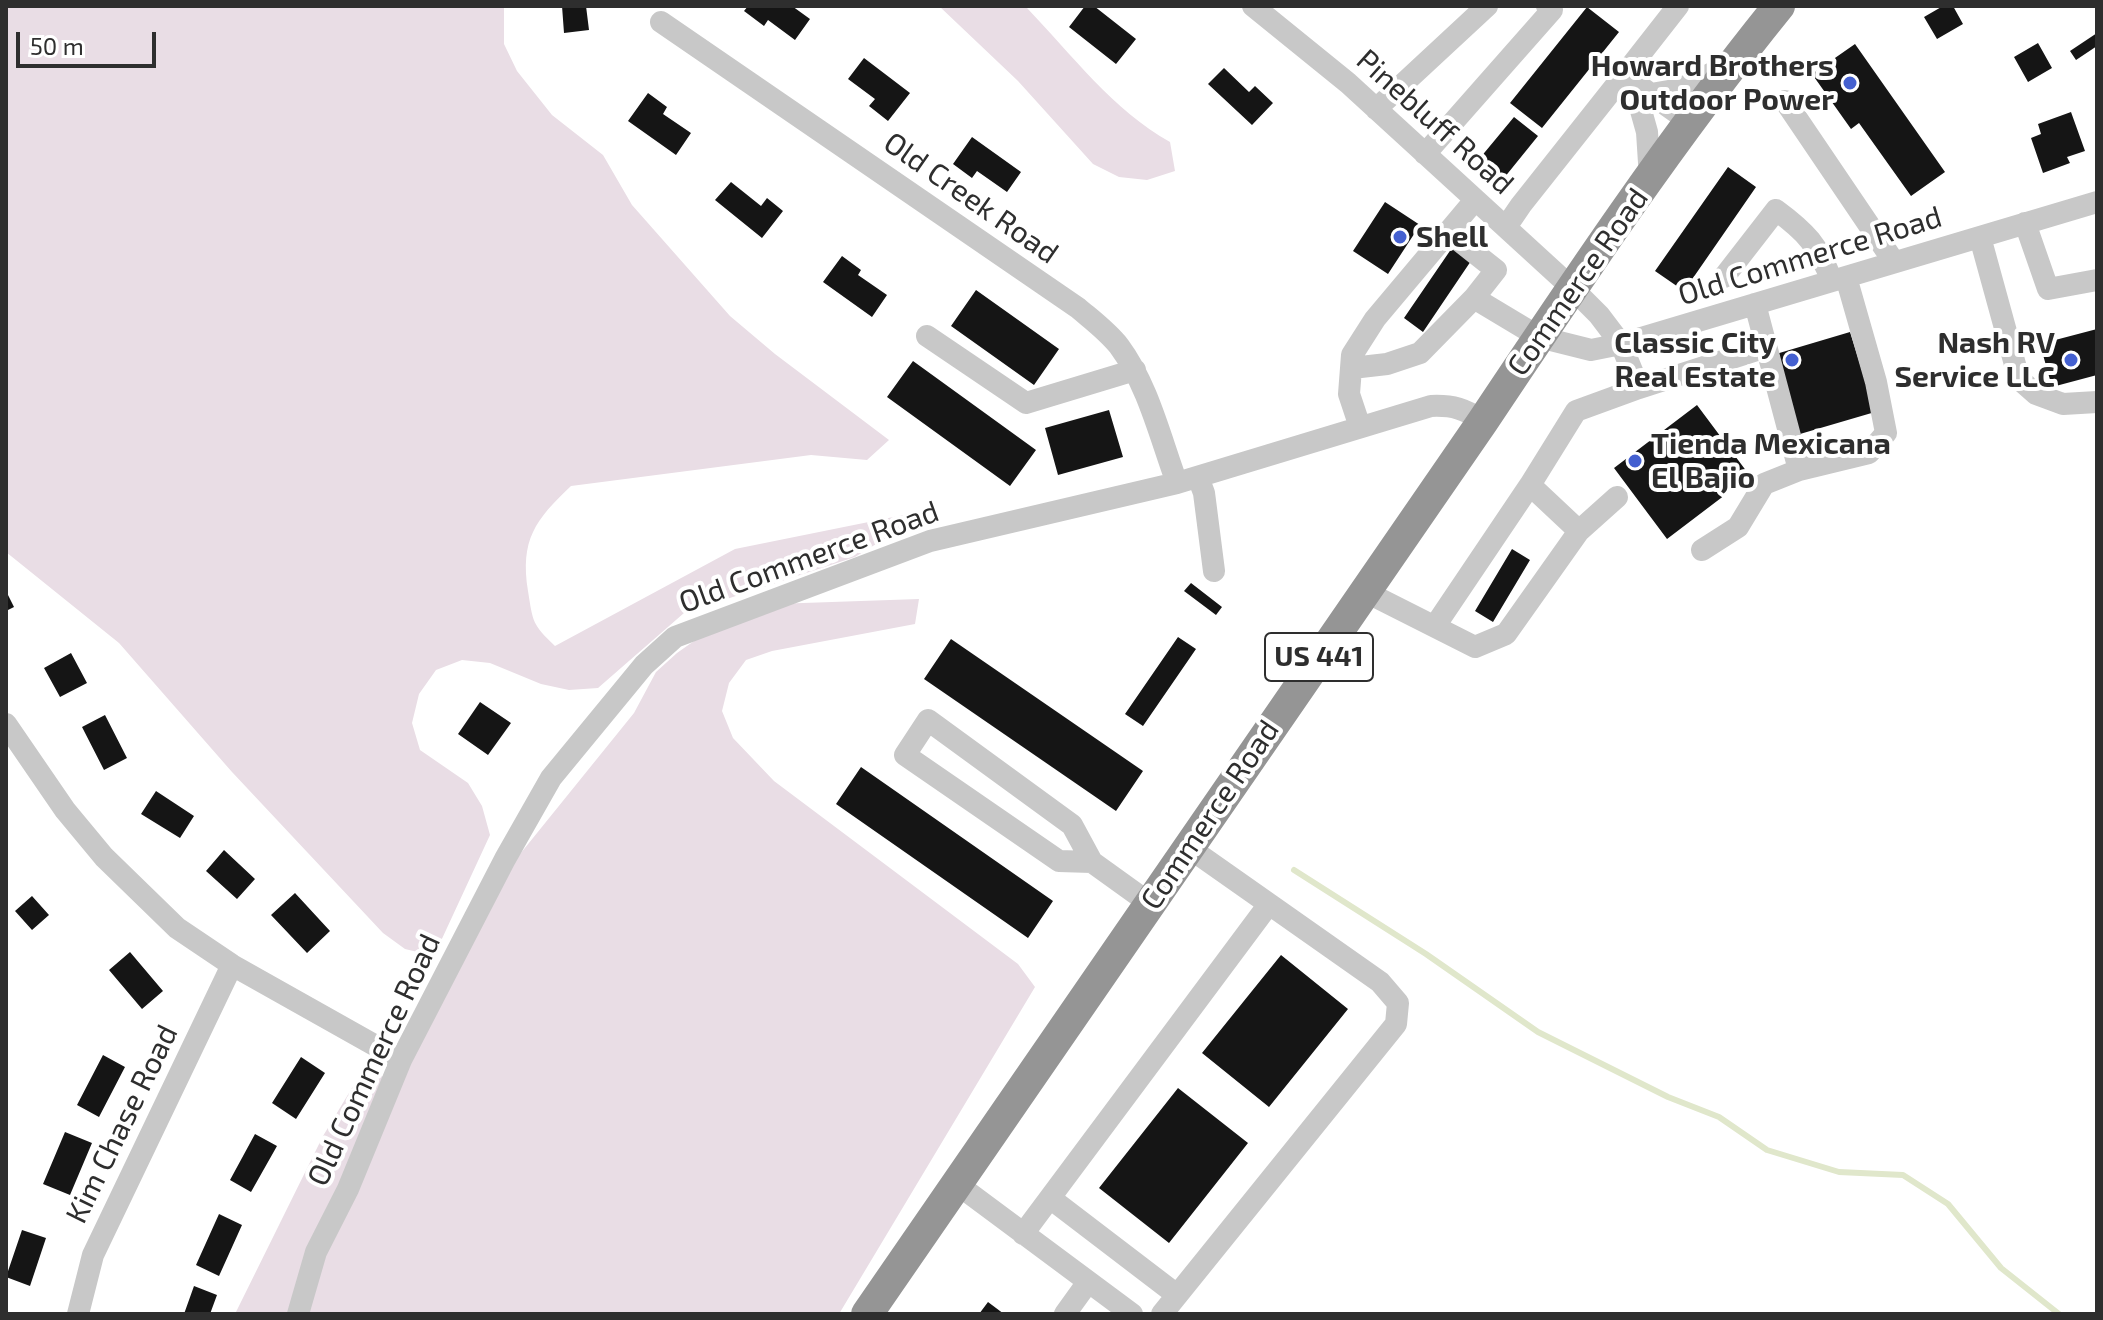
<!DOCTYPE html>
<html>
<head>
<meta charset="utf-8">
<style>
  body { margin:0 }
  #map { position:relative; width:2103px; height:1320px; overflow:hidden; background:#fff; font-family:"Exo 2",sans-serif }
  canvas { display:block }
  .frame { position:absolute; inset:0; border:8px solid #2e2e2e; pointer-events:none }
  .scale { position:absolute; left:16px; top:32px; width:140px; height:36px; box-sizing:border-box; border:4px solid #2e2e2e; border-top:0; padding-left:10px; font-size:24px; line-height:28px; white-space:nowrap; color:#2e2e2e; -webkit-text-stroke:6px #fff; paint-order:stroke }
</style>
</head>
<body>
<div id="map">
<canvas width="2103" height="1320"></canvas>
<div class="frame"></div>
<div class="scale">50 m</div>
</div>
<script>
const g = document.querySelector('canvas').getContext('2d');
g.lineJoin = 'round';
function paint(path, color) {
  g.fillStyle = color;
  g.fill(path, 'evenodd');
}
function stroke(path, color, width, dash) {
  g.strokeStyle = color;
  g.lineWidth = width;
  g.lineCap = dash ? 'butt' : 'round';
  g.setLineDash(dash || []);
  g.stroke(path);
}
function label(font, color, halo, rows, align = 'center') {
  g.font = font + ' "Exo 2",sans-serif';
  g.lineWidth = 8;
  g.setLineDash([]);
  g.textBaseline = 'middle';
  g.strokeStyle = halo;
  g.fillStyle = color;
  for (const [text, x, y, turn = 0] of rows) {
    g.save();
    g.translate(x, y);
    g.rotate((+turn || 0) * Math.PI / 180);
    g.textAlign = isNaN(turn) ? turn : align;
    if (halo) g.strokeText(text, 0, 0);
    g.fillText(text, 0, 0);
    g.restore();
  }
}
const green = new Path2D(`
  M6 6H504V44L517 71 552 115 603 155 632 205 730 316 775 354 889 440 867 460 811 455 571 486C535 520 520 540 528 591 533 622 532 624 555 646L735 549 933 509 855 557 684 613 598 688 569 690 541 684 490 663 462 660 436 670 419 694 412 723 420 750 468 783 482 806 490 835 434 956 405 949 383 933 232 772 119 643 6 552Z
  M939 6 1027 8C1072 55 1113 110 1170 142L1175 171 1147 180 1119 177 1093 164 1018 81Z
  M919 599 915 624 772 651 746 660 729 683 722 711 733 738 774 781 1018 964 1035 987 839 1314H235L323 1136 364 1068 399 1084 516 859 634 713 656 672 677 653 721 622 774 604Z`);
const stream = new Path2D(`
  M1294 870 1426 954 1538 1032 1668 1097 1719 1117 1767 1150 1839 1172 1903 1175 1948 1204 2001 1268 2059 1314`);
const building = new Path2D(`
  M562 6H586L589 30 564 33Z
  M748 6H792L810 19 795 40 768 20 764 26 744 11Z
  M1085 6H1094L1136 39 1116 64 1069 27Z
  M1943 6H1953L1963 24 1937 39 1924 17Z
  M1587 7 1619 32 1542 128 1510 103Z
  M2097 33V46L2076 60 2070 51Z
  M2038 43 2052 68 2028 82 2014 57Z
  M1855 44 1945 172 1911 196 1859 123 1851 129 1812 74Z
  M864 58 910 93 888 121 869 106 875 99 848 79Z
  M1224 68 1249 92 1255 86 1273 103 1252 125 1208 84Z
  M648 93 667 107 663 114 691 133 676 155 628 121Z
  M2071 112 2085 151 2067 157 2070 163 2043 173 2031 138 2041 134 2038 124Z
  M1514 117 1538 136 1504 178 1480 158Z
  M972 137 1021 172 1007 192 977 171 972 178 953 164Z
  M1728 167 1756 187 1684 291 1655 271Z
  M731 182 761 206 767 198 783 211 762 238 715 200Z
  M1385 202 1420 225 1388 274 1353 251Z
  M1456 242 1475 255 1423 332 1404 318Z
  M842 256 861 270 858 275 887 295 872 317 823 282Z
  M976 290 1059 349 1034 385 951 326Z
  M2097 329V375L2052 387 2040 344Z
  M1850 332 1875 412 1800 434 1776 354Z
  M913 361 1036 450 1010 486 887 397Z
  M1697 405 1750 476 1667 539 1614 468Z
  M1109 410 1123 457 1058 475 1045 428Z
  M1512 549 1530 560 1493 622 1475 611Z
  M1191 583 1222 607 1216 615 1184 591Z
  M6 591 14 607 6 611Z
  M1178 637 1196 649 1143 726 1125 714Z
  M951 639 1143 771 1116 811 924 679Z
  M71 653 87 683 60 697 44 668Z
  M480 702 511 723 488 755 458 734Z
  M105 715 127 758 104 770 82 727Z
  M861 767 1053 901 1028 938 836 804Z
  M156 791 194 816 180 838 141 814Z
  M224 850 255 879 237 899 206 871Z
  M295 893 330 931 307 953 271 915Z
  M32 896 49 915 32 930 15 911Z
  M130 952 163 991 142 1009 109 970Z
  M1281 955 1348 1009 1269 1107 1202 1053Z
  M103 1055 125 1067 99 1117 77 1105Z
  M301 1057 325 1073 296 1119 272 1103Z
  M1178 1088 1248 1143 1169 1243 1099 1188Z
  M65 1132 92 1143 70 1195 43 1184Z
  M255 1134 277 1146 251 1192 230 1180Z
  M219 1214 242 1225 219 1276 196 1265Z
  M22 1230 46 1238 30 1286 6 1277Z
  M194 1286 217 1295 210 1314H184Z
  M988 1302 1004 1314H979Z`);
const minor = new Path2D(`
  M1253 6 1348 83 1572 288 1599 315 1621 344 1639 388 1766 347
  M1678 6 1624 75 1690 122
  M661 22 1078 308C1092 320 1107 331 1119 346 1148 385 1160 437 1177 483
  M1633 82 1647 132 1650 178
  M1651 94 1680 89 1730 64
  M1785 101 1894 262
  M1376 109 1487 6
  M1425 154 1552 10 1547 6
  M2025 223 2048 289 2097 280
  M1506 227 1521 205 1624 75
  M1980 237 2019 379 2036 394 2063 404 2097 402
  M1724 277 1776 210C1806 232 1818 245 1832 281
  M1474 298 1539 337 1591 350 1621 344 2097 202
  M1755 304 1799 470
  M927 336 1026 403 1135 370
  M1352 368 1387 364 1420 353 1474 298 1496 270 1448 232
  M1360 427 1349 394 1352 355 1375 319 1475 200
  M1198 477 1204 493 1214 571
  M1617 497 1579 531 1530 485 1576 411 1639 388
  M1702 550 1738 527 1764 484 1799 470 1869 453 1886 433 1876 382 1846 277
  M1364 591 1475 647 1506 634 1579 531
  M1435 626 1530 485
  M6 724 65 810 104 857 177 928 232 965 401 1060
  M1092 862 1072 825 928 720 905 755 1059 861 1092 862 1149 903
  M957 1184 1132 1314
  M1050 1198 1177 1295
  M1023 1234 1269 904
  M78 1314 93 1255 232 965
  M298 1314 316 1252 348 1189 401 1060 505 859 551 778 644 665 675 637 930 541 1177 483 1431 406C1453 405 1465 409 1483 421
  M1065 1314 1088 1282
  M1162 1314 1396 1024 1398 1003 1380 982 1188 847`);
const highway = new Path2D(`
  M867 1314 1483 421C1577 280 1672 138 1779 6`);
const markers = [
  [1850,83,8,"#4460d0"],
  [1400,237,8,"#4460d0"],
  [1792,360,8,"#4460d0"],
  [2071,360,8,"#4460d0"],
  [1635,461,8,"#4460d0"]
];
const shields = [
  [1319,657,108]
];
const shieldNames = [
  ["US 441",1319,657]
];
const poiNames = [
  ["Howard Brothers",1834,66],
  ["Outdoor Power",1834,100],
  ["Shell",1416,237,"left"],
  ["Classic City",1776,343],
  ["Real Estate",1776,377],
  ["Nash RV",2055,343],
  ["Service LLC",2055,377],
  ["Tienda Mexicana",1651,444,"left"],
  ["El Bajio",1651,478,"left"]
];
const streetNames = [
  ["Pinebluff Road",1435,122,42],
  ["Old Creek Road",971,198,35],
  ["Old Commerce Road",1810,256,-17],
  ["Commerce Road",1578,282,-55],
  ["Old Commerce Road",809,557,-20],
  ["Commerce Road",1210,815,-56],
  ["Old Commerce Road",374,1060,-65],
  ["Kim Chase Road",122,1124,-64]
];
paint(green, '#e9dde5');
stroke(stream, '#e0e7cb', 6);
paint(building, '#151515');
stroke(minor, '#c8c8c8', 22);
stroke(highway, '#959595', 32);
for (const [x, y, r, color] of markers) {
  const dot = new Path2D();
  dot.arc(x, y, r, 0, 2 * Math.PI);
  g.fillStyle = color;
  g.fill(dot);
  stroke(dot, '#fff', 3);
}
for (const [x, y, w] of shields) {
  const box = new Path2D();
  box.roundRect(x - w / 2, y - 24, w, 48, 6);
  g.fillStyle = '#fff';
  g.fill(box);
  stroke(box, '#2e2e2e', 2);
}
label('bold 28px', '#2e2e2e', null, shieldNames);
label('bold 30px', '#2e2e2e', '#fff', poiNames, 'right');
label('30px', '#2e2e2e', '#fff', streetNames);
</script>
</body>
</html>
